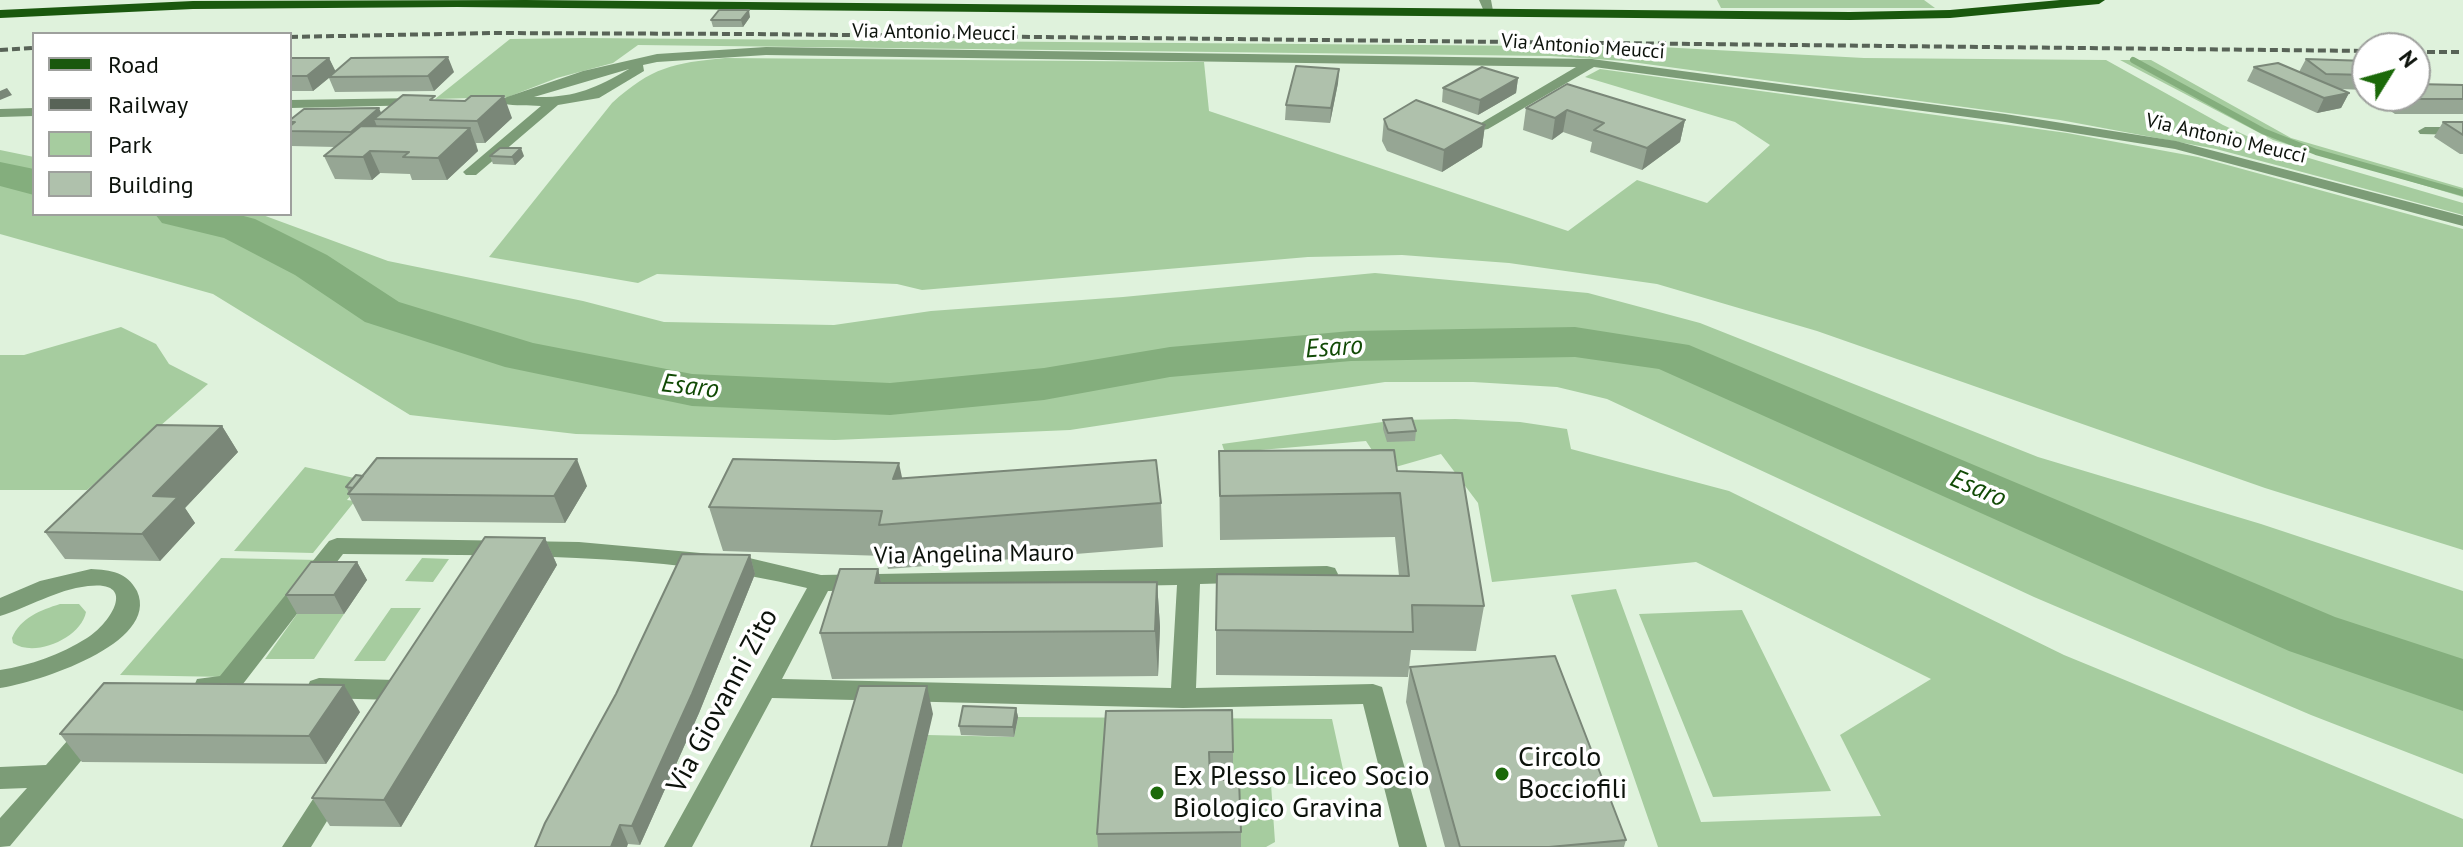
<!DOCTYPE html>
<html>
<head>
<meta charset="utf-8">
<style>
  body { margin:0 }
  #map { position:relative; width:2463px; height:847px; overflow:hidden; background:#dff2dc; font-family:"PT Sans",sans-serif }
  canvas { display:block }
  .legend { position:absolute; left:32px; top:32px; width:260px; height:184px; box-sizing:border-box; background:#fff; border:2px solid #9ea09d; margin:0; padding:10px 14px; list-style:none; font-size:24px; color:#0c120b }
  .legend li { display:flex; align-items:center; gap:16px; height:40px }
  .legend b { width:40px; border:2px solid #9ea09d }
  .north { position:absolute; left:2351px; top:32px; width:80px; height:80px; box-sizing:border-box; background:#fff; border:2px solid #9ea09d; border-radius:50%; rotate:53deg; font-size:22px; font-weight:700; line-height:32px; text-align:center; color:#0c120b }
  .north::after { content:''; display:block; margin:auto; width:28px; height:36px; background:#1b6909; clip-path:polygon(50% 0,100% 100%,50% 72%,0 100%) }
</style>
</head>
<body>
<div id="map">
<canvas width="2463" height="847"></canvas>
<ul class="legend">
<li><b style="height:10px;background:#1a580e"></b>Road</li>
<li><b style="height:10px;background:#586357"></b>Railway</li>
<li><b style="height:22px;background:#a6cc9f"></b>Park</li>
<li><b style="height:22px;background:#afc1ac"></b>Building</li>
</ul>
<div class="north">N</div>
</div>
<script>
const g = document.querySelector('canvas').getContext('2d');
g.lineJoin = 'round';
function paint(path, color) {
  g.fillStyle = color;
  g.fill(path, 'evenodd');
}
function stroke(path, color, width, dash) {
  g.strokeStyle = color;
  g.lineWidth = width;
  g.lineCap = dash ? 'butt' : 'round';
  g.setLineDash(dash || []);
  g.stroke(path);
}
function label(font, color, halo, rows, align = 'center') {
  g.font = font + ' "PT Sans",sans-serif';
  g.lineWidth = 7;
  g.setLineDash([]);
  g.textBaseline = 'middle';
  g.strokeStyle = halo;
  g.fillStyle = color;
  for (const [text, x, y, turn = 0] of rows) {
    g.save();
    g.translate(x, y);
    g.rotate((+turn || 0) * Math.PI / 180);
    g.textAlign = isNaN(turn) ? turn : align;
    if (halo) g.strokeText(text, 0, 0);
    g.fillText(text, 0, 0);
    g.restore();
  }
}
const green = new Path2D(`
  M1717 0H1924L1935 8H1721Z
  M584 38 1660 47 1864 58 2106 60 2223 125 2271 147 2463 203V215L2216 149 2060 120 1624 61 1550 56 638 45 613 63 557 78 508 97 435 99 510 39Z
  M725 58 1204 62 1209 111 1568 231 1637 180 1707 203 1770 145 1735 122 1585 77 1600 69 2067 133 2198 157 2463 229V550L2265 488 1817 331 1657 284 1509 263 1402 255 1308 257 922 290 897 284 657 274 638 283 489 257 612 103C652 67 673 63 725 58Z
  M2120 60H2151L2291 138 2463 188V197L2273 140Z
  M0 150 34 157V214H260L388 261 583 301 664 322 834 325 931 311 1123 297 1375 273 1588 293 1700 323 2038 457 2261 524 2463 591V774L2311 715 2034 597 1607 399 1557 387 1473 382H1385L1070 430 835 440 576 434 410 415 213 294 0 234Z
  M121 327 156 344 169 364 208 384 87 490H0V355H24Z
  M1455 419 1520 422 1567 429 1571 449 1729 491 2064 655 2463 819V847H1658L1571 595 1616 589 1701 822 1881 816 1840 735 1931 679 1696 562 1492 582 1478 503 1441 454 1385 470 1366 441 1225 453 1222 444 1397 420Z
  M305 467 363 480 347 500 355 501 313 553 234 551Z
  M221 558 319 560 227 677 120 675Z
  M422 558 449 559 433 582 405 581Z
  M60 604H79L86 612C81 638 35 658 13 643L12 638C20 618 41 610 60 604Z
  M391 608H421L385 661H354Z
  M1742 610 1831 791 1713 797 1639 614Z
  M297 614H344L314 659H265Z
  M1018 717 1332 719 1346 783 1271 784 1275 842 1266 847H1240C1200 795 1201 796 1232 738L1101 847H902L928 735 1014 737Z`);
const stream = new Path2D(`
  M2133 60 2263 131 2316 152 2463 193`);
const river = new Path2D(`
  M0 162 34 169V195L0 186Z
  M155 214H236L255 219 327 255 399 302 533 343 692 374 890 383 1044 368 1170 347 1351 331 1575 327 1689 345 2335 617 2463 659V711L2289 651 1659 369 1575 357 1351 361 1170 377 1044 400 890 415 692 406 505 367 365 322 295 275 224 238 162 223Z`);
const minor = new Path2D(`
  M1479 0H1491L1494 16H1486Z
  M766 47 1592 59 2005 114 2176 141 2463 216V226L2175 149 2005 122 1594 67 1488 129 1483 130 1476 126 1576 67 766 55 657 62 643 65 644 71 599 98 558 105 476 175H466L463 172 541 106C528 105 515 106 504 104V98L583 71 657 54ZM629 69C594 89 574 98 534 97Z
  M419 98 426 102 424 105 290 108V100Z
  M34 108V116L0 117V109Z
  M2425 127H2463V135L2420 134 2418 131Z
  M337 538 579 542 745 557 821 575 1327 566 1335 568 1338 574 1335 580 1200 584 1196 688 1373 684 1382 687 1427 847H1399L1363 704 1183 708 772 698 692 847H664L807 588C656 551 498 556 343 554L236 693 227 696 197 693 194 686 197 679 220 676 329 541ZM1177 585 1171 688 782 679 828 591Z
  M91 569C111 570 127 572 137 591 161 644 35 683 0 688V670C31 665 60 655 87 638 111 623 138 580 88 586 55 590 30 607 0 616V598L40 581Z
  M319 678 396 680 405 683 408 690 405 697 396 700 319 698 310 695 307 688 310 681Z
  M91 721 100 724 104 731 100 738 10 846 0 847V818L27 788 0 789V767L46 765 82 724Z
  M333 779 342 782 346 790 311 847H282L324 782Z`);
const major = new Path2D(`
  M526 0 1850 12 1950 10 2060 0H2105L2099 4 1950 18 1850 20 457 7 193 9 0 18V10L193 1Z`);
const rail = new Path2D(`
  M290 37 491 33 751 34 2367 51
  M0 50 34 48
  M2415 52H2463`);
const wall = new Path2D(`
  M750 17 743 27H713L711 20Z
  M290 58H329L335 72H454L434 91 335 92 329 78 313 91H290Z
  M2306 59 2367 61V90L2339 89 2349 93 2341 108 2317 113 2247 81 2254 67 2299 72Z
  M1339 69 1338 83 1330 123 1285 120 1286 105Z
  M1518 78 1516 93 1478 115 1442 102 1443 88Z
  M1567 84 1685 120 1680 142 1642 170 1590 152 1592 142 1563 132 1552 140 1523 130 1526 108Z
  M2463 85V114H2395L2373 99 2374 96H2415Z
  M436 100 512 118 485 143H476L478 151 447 180H412L410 174 380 173 372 180 335 179 324 156 336 147 291 146 290 143V120L381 113Z
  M1384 119 1485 125 1482 147 1442 172 1387 151 1382 141Z
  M2443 122H2463V154H2460L2434 137Z
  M490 156H524L515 165 493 164Z
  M1383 420 1416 431 1415 441 1387 442 1383 429Z
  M222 426 238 452 185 508 195 523 160 561 65 559 45 532Z
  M1219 451 1397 471 1484 606 1476 651 1411 650 1408 677 1216 675V630L1399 576 1395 537 1220 540Z
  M902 479 1161 503 1163 547 888 569 885 556 723 551 709 507Z
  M587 486 565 523 362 521 348 494 349 493 346 487Z
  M545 538 557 565 401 827 330 826 312 798Z
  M750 555 755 574 699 713 640 845 628 844 545 823Z
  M357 562 367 580 344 614H297L286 595Z
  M878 569 881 583 1157 582 1160 627 1158 676 832 679 820 633Z
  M1410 667 1626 840 1624 847H1445L1406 702Z
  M1016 708 1018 717 1014 737 961 735 959 726Z
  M1106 711 1233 752V779H1210L1241 832V847H1098L1097 834Z
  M360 712 326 764 82 762 60 734Z`);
const shadedWall = new Path2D(`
  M749 10 750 17 743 27 741 20Z
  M448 57 454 72 434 91 428 76Z
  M329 58 336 72 313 91 307 76Z
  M1339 69 1338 83 1330 123 1331 108Z
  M1518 78 1516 93 1478 115 1480 100Z
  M7 88 12 95 0 100V91Z
  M2349 93 2341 108 2317 113 2324 98Z
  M504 96 512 118 485 143 477 121Z
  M379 108 384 119H374L378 129 357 147 351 132Z
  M1567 110 1563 132 1552 140 1555 118Z
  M1685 120 1680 142 1642 170 1647 148Z
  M1485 125 1482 147 1442 172 1444 150Z
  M470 128 478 151 447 180 438 158Z
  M521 148 524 156 515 165 512 157Z
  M370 151 380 173 372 180 363 157Z
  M222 426 238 452 185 508 195 523 160 561 142 534 153 496Z
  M577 459 587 486 565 523 554 496Z
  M899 463 908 506 902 523 893 479Z
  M545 538 557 565 401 827 384 800Z
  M750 555 755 574 699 713 640 845 632 826Z
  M357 562 367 580 344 614 334 595Z
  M878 569 888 614 875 583Z
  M1157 582 1160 627 1158 676 1155 631Z
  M344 685 360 712 326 764 309 736Z
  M927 686 933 714 902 847H888Z
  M1016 708 1018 717 1014 737 1013 727Z
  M620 825 628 844 627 847H611Z`);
const building = new Path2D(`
  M719 10H749L741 20H711Z
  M448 57 428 76 329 77 351 58Z
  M290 58H329L307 76H290Z
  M2306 59 2367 61V75L2326 74Z
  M2278 63 2349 93 2324 98 2254 67Z
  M1296 66 1339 69 1331 108 1286 105Z
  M1482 67 1518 78 1480 100 1443 88Z
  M1567 84 1685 120 1647 148 1594 130 1604 123 1567 110 1555 118 1526 108Z
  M2415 84 2463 85V99H2403L2399 96H2415Z
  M403 95 435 96 430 100 465 101 471 96H504L477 121 374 119Z
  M1416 100 1485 125 1444 150 1388 129 1384 119Z
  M379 108 351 132 290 131V126L295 122H290V120L304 109Z
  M2443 122H2463V135Z
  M361 126 470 128 438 158 403 157 409 152 370 151 363 157 324 156Z
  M500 148H521L512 157 490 156Z
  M1412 418 1416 431 1388 433 1383 420Z
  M157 425 222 426 153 496 178 497 142 534 45 532Z
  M1394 450 1397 471 1462 473 1484 606 1412 605 1413 632 1216 630 1217 574 1409 576 1400 493 1220 496 1219 451Z
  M377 458 577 459 554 496 348 494Z
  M733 459 899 463 893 479 1156 460 1161 503 879 525 882 511 709 507Z
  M356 475 363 476 353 488 346 487Z
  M485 537 545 538 384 800 312 798Z
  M682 554 750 555 692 694 632 826 620 825 611 847H535L545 823 616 694Z
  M311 562H357L334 595H286Z
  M840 569H878L875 583 1157 582 1155 631 820 633Z
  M1555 656 1626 840 1549 847H1460L1410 667Z
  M104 683 344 685 309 736 60 734Z
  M859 686H927L888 847H811Z
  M963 706 1016 708 1013 727 959 726Z
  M1232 710 1233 752H1209L1210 780H1239L1241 832 1097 834 1106 711Z`);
const markers = [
  [1502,774,8,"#1b6909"],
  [1157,793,8,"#1b6909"]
];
const farStreetnames = [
  ["Via Antonio Meucci",934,33,1],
  ["Via Antonio Meucci",1583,47,4],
  ["Via Antonio Meucci",2226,139,13]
];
const streetNames = [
  ["Via Angelina Mauro",974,555,-1]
];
const waterNames = [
  ["Esaro",1334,348,-4],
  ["Esaro",690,387,7],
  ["Esaro",1978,489,23]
];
const nearStreetnames = [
  ["Via Giovanni Zito",723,701,-62]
];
const nearPoinames = [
  ["Circolo",1518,758],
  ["Bocciofili",1518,790],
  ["Ex Plesso Liceo Socio",1173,777],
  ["Biologico Gravina",1173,809]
];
paint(green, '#a6cc9f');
stroke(stream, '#84ae7d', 6);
paint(river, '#84ae7d');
paint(minor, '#7c9c77');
paint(major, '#1a580e');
stroke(rail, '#586357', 4, [8, 4]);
paint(wall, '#96a694');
paint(shadedWall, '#7a8778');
paint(building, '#afc1ac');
stroke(building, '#7a8778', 2);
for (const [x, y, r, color] of markers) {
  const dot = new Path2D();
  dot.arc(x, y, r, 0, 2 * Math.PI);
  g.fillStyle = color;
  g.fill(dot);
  stroke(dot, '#fff', 3);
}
label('20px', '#0c120b', '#fff', farStreetnames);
label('24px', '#0c120b', '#fff', streetNames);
label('italic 26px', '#114a05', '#fff', waterNames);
label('28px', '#0c120b', '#fff', nearStreetnames);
label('28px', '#0c120b', '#fff', nearPoinames, 'left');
</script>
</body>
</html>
